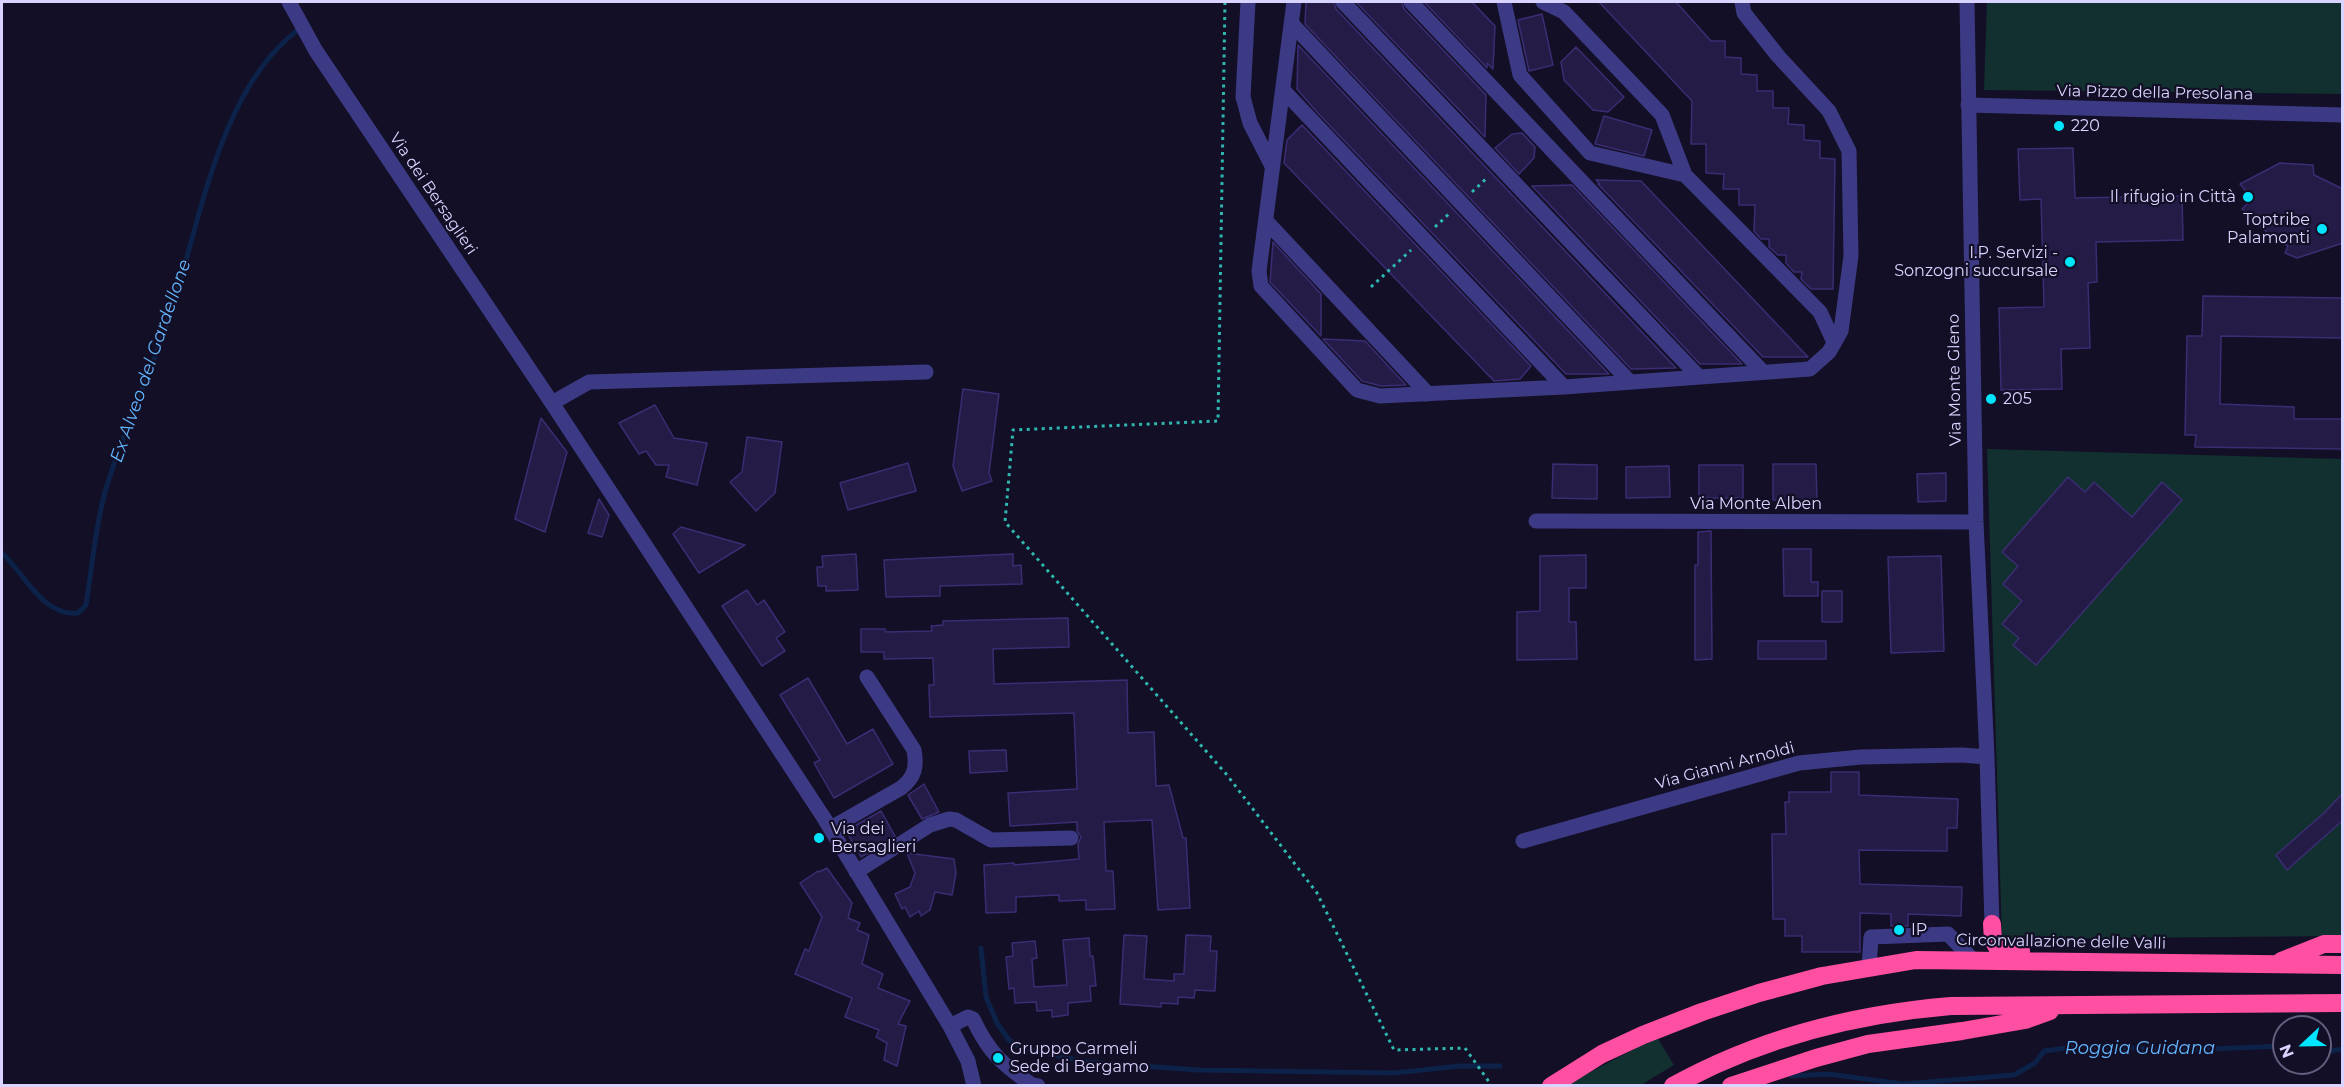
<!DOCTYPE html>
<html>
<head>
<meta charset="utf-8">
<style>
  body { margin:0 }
  #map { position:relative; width:2344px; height:1087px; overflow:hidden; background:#130f26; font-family:Montserrat,sans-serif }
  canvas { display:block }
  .frame { position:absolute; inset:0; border:3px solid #d9d4ff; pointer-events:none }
  .north { position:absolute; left:2272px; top:1015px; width:60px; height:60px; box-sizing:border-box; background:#130f26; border:2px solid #625e7d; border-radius:50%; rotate:248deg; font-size:16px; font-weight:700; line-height:24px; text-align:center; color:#d9d4ff }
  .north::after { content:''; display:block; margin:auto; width:21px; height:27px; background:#00e5ff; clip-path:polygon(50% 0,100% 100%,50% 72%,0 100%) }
</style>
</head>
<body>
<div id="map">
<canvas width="2344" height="1087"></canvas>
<div class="frame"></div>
<div class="north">N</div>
</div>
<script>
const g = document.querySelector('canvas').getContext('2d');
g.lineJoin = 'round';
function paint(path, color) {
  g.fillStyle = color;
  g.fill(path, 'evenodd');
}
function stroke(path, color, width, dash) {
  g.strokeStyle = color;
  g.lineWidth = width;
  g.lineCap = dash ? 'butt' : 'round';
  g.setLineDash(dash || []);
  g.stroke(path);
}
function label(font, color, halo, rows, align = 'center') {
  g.font = font + ' Montserrat,sans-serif';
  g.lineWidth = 4.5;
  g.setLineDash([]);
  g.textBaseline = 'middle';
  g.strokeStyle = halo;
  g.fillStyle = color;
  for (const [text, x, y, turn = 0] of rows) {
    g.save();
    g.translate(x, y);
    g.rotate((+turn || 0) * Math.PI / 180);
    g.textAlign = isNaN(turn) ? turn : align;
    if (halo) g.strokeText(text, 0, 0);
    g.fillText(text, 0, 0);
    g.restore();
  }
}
const green = new Path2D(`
  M1987 2H2342V94L1984 90Z
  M1987 449 2342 459V936L2002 939Z
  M1657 1037 1674 1065 1641 1085 1564 1086Z`);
const stream = new Path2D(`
  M2 553C25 574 43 617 78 613L86 605C92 568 95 528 105 492 123 431 151 372 171 312 200 223 219 89 298 30
  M981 948 986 997 997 1023 1009 1040 1022 1048 1086 1062 1198 1070 1394 1073 1460 1066H1500
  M2320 1048 2332 1051 2342 1049
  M1791 1076 1828 1074 1903 1084 2014 1075 2035 1063 2044 1051 2083 1046 2184 1050 2284 1046`);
const building = new Path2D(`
  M1306 2H1334L1336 9 1676 368 1631 369 1305 24Z
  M1356 2H1402L1404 9 1486 95 1485 137Z
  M1424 2H1472L1495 26 1493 69 1487 63V68Z
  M1599 2H1676L1711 41H1725V57L1741 58V74L1757 75V91H1773V108H1789L1788 124 1804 125V140L1820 141V158L1835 159 1833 289H1811L1801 279 1802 272H1794L1786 263V255H1778L1769 247V239H1761L1754 231 1755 205H1739V189H1723L1724 174 1706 173V144H1691L1692 101Z
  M1542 14 1553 65 1529 71 1518 20Z
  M1298 45 1609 374H1566L1316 111 1297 89Z
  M1576 47 1624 97 1608 112 1593 110 1564 80 1561 62Z
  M1604 116 1652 130 1644 156 1595 144Z
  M1302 125 1531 366 1520 379 1494 381 1284 163 1287 140Z
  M1522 133 1535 147 1534 158 1519 174 1495 148 1512 134Z
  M2073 148 2075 198 2182 196 2183 240 2096 242 2097 282 2088 283 2090 348 2061 349 2062 389 2001 390 1999 308 2044 307 2041 199 2020 200 2018 149Z
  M2280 163 2313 165 2314 175 2343 189V243L2297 258 2285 253 2288 246 2271 236 2242 209 2252 199 2240 184Z
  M1596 180 1641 181 1808 357H1763L1598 184H1600Z
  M1572 185 1742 364H1700L1532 186Z
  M1273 242 1321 294V336L1270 282Z
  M2203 296 2343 298V338L2221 336 2220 404 2294 407V419H2343V449L2195 447 2196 435H2185L2187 336H2202Z
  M1323 339 1365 341 1406 385 1381 386 1362 381Z
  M963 389 999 394 989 473 992 481 962 491 953 466Z
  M655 405 674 438 707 443 697 485 666 477 669 465H656L646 451 639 454 619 423Z
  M541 418 567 452 545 532 515 519Z
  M747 437 782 442 775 493 756 511 730 482 742 472Z
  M908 463 916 491 848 510 840 483Z
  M1553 464 1597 465V499L1552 498Z
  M1773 464H1816L1817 500H1773Z
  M1699 465H1743V498H1699Z
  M1669 466 1670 497 1626 498V467Z
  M1946 473V501L1918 502 1917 474Z
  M2068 477 2085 492 2094 482 2132 517 2162 482 2182 500 2036 665 2013 645 2019 638 2002 624 2022 601 2003 584 2018 566 2002 552Z
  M599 499 609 515 602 537 588 533Z
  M681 527 745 545 699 573 673 534Z
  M1711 531 1712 659 1695 660V565H1698V532Z
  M1783 549H1811V582H1818V596H1784Z
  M856 554 858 590 826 591V586H818L817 567H823L822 556Z
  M1013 554V566L1021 565 1022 584 940 586V596L886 597 884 560Z
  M1586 555V588H1569V622H1576L1577 659 1517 660V612L1540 611V556Z
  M1941 556 1944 651 1891 653 1888 557Z
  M747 590 757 605 764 600 785 632 776 638 785 651 762 666 722 606Z
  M1822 591H1842V622H1822Z
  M1068 618 1069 647 993 649 994 684 1127 680 1128 733 1154 732 1156 786 1169 785 1183 838H1186L1190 908 1158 910 1152 820 1104 822 1106 871H1113L1115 909 1086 910V900L1059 901V895L1016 897V912L986 913 984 865 1014 863V865L1079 859 1078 844 1081 837 1077 831V822L1010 826 1008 793 1077 789 1074 713 930 717 929 685H934L933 658 884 659V652H861V629H885L886 632 932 631 931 626 943 625V621Z
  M1758 641H1826V659H1758Z
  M808 678 847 744 873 729 893 764 834 798 814 763 820 760 780 695Z
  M1006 750 1007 771 970 773 969 751Z
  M1831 772H1859V795L1958 799 1957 828H1947V851L1859 850 1860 884 1962 887 1961 916 1908 914V926H1891V914L1860 913V952H1802V936H1785V919H1773L1772 834H1786L1785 802H1789V792H1831Z
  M924 784 939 812 922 819 908 795Z
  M2343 793V820L2287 870 2276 855 2324 813Z
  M881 811 895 836 861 857 846 831Z
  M907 853 954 859 956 873 952 895 935 892 930 910 921 916 919 911 910 917 905 907 902 909 895 894 910 887 915 873Z
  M827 868 852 903 848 918 860 923 857 930 869 935 862 964 883 974 878 988 910 1001 898 1024 906 1026 897 1066 884 1060 887 1043 876 1037 879 1030 845 1017 852 998 795 974 805 949 809 951 822 917 800 883 818 871 819 872Z
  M1124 935 1147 936 1144 979 1174 981V974H1184L1186 935 1211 936 1210 951H1217L1215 991 1195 990 1194 998 1178 997V1004L1161 1003V1007L1120 1004Z
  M1089 938 1090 956H1093L1096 986H1090L1091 1001 1068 1003V1015L1052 1017V1010L1037 1011 1036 1002 1015 1003 1014 988 1009 989 1006 957 1013 956 1012 943 1035 941 1037 958 1032 959 1034 987 1067 985 1063 940Z`);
const path = new Path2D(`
  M1225 2 1218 421 1013 430 1005 522 1227 775 1317 893 1394 1050 1465 1048 1492 1086
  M1472 192 1487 178
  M1435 227 1450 213
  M1371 287 1411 250`);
const minor = new Path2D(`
  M289 2 316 51 552 403 824 818 950 1026 968 1061 974 1086
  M1248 2 1243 97 1250 123 1272 166
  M1294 2 1259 271 1261 286 1357 390 1380 396 1564 387 1810 369 1829 352 1841 331 1851 256 1849 151 1829 111 1778 56 1744 13 1742 2
  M1343 2 1698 376
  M1411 2 1763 372
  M1504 2 1520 75 1590 153 1685 175 1820 312 1834 342
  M1543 2 1564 12 1662 115 1685 175
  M1967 2 1976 522 1987 757 1992 924
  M1292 24 1630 382
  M1283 90 1564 387
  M1968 105 2342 115
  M1266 221 1428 394
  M552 403 589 382 926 372
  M1536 521 1976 522
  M831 828 901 788C915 777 917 767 914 750L867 677
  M1523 841 1799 763 1861 757 1962 755 1987 757
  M856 872 930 825 949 819 956 820 991 840 1071 838
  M1869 968 1871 937 1948 934 1973 960
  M950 1026 968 1017 973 1019C989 1053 1003 1065 1032 1085L1038 1086`);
const highway = new Path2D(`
  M1992 924 1993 940 1998 949 2021 951
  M2281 961 2324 944H2342
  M1551 1086 1602 1054 1643 1035 1702 1012 1759 993 1822 976 1916 960 2342 965
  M1673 1086C1758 1039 1855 1014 1951 1006L2342 1003
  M1731 1086 1816 1058 1868 1044 1962 1031 2025 1020 2050 1011`);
const markers = [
  [2059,126,6,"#00e5ff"],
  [2248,197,6,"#00e5ff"],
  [2322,229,6,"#00e5ff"],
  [2070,262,6,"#00e5ff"],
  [1991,399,6,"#00e5ff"],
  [819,838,6,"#00e5ff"],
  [1899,930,6,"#00e5ff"],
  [998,1058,6,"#00e5ff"]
];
const streetNames = [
  ["Via Pizzo della Presolana",2155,93,1],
  ["Via dei Bersaglieri",433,194,56],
  ["Via Monte Gleno",1955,380,-91],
  ["Via Monte Alben",1756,504],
  ["Via Gianni Arnoldi",1725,766,-15],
  ["Circonvallazione delle Valli",2061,942,1]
];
const poiNames = [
  ["220",2071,126],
  ["Il rifugio in Città",2236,197,"right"],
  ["Toptribe",2310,220,"right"],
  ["Palamonti",2310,238,"right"],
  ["I.P. Servizi -",2058,253,"right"],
  ["Sonzogni succursale",2058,271,"right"],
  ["205",2003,399],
  ["Via dei",831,829],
  ["Bersaglieri",831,847],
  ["IP",1911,930],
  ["Gruppo Carmeli",1010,1049],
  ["Sede di Bergamo",1010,1067]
];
const waterNames = [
  ["Ex Alveo del Gardellone",151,361,-71],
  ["Roggia Guidana",2140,1049]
];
paint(green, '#12302f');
stroke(stream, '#0c2248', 5);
paint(building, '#241b47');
stroke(building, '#3b2d73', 1.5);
stroke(path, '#2fb8b0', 3, [3, 4.5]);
stroke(minor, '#3d3a85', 15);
stroke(highway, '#ff4fa3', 18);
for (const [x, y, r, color] of markers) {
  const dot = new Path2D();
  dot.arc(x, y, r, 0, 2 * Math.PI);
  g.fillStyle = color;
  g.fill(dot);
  stroke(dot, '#130f26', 2);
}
label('16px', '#d9d4ff', '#130f26', streetNames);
label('16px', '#d9d4ff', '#130f26', poiNames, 'left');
label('italic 18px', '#62b6ff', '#130f26', waterNames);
</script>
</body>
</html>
